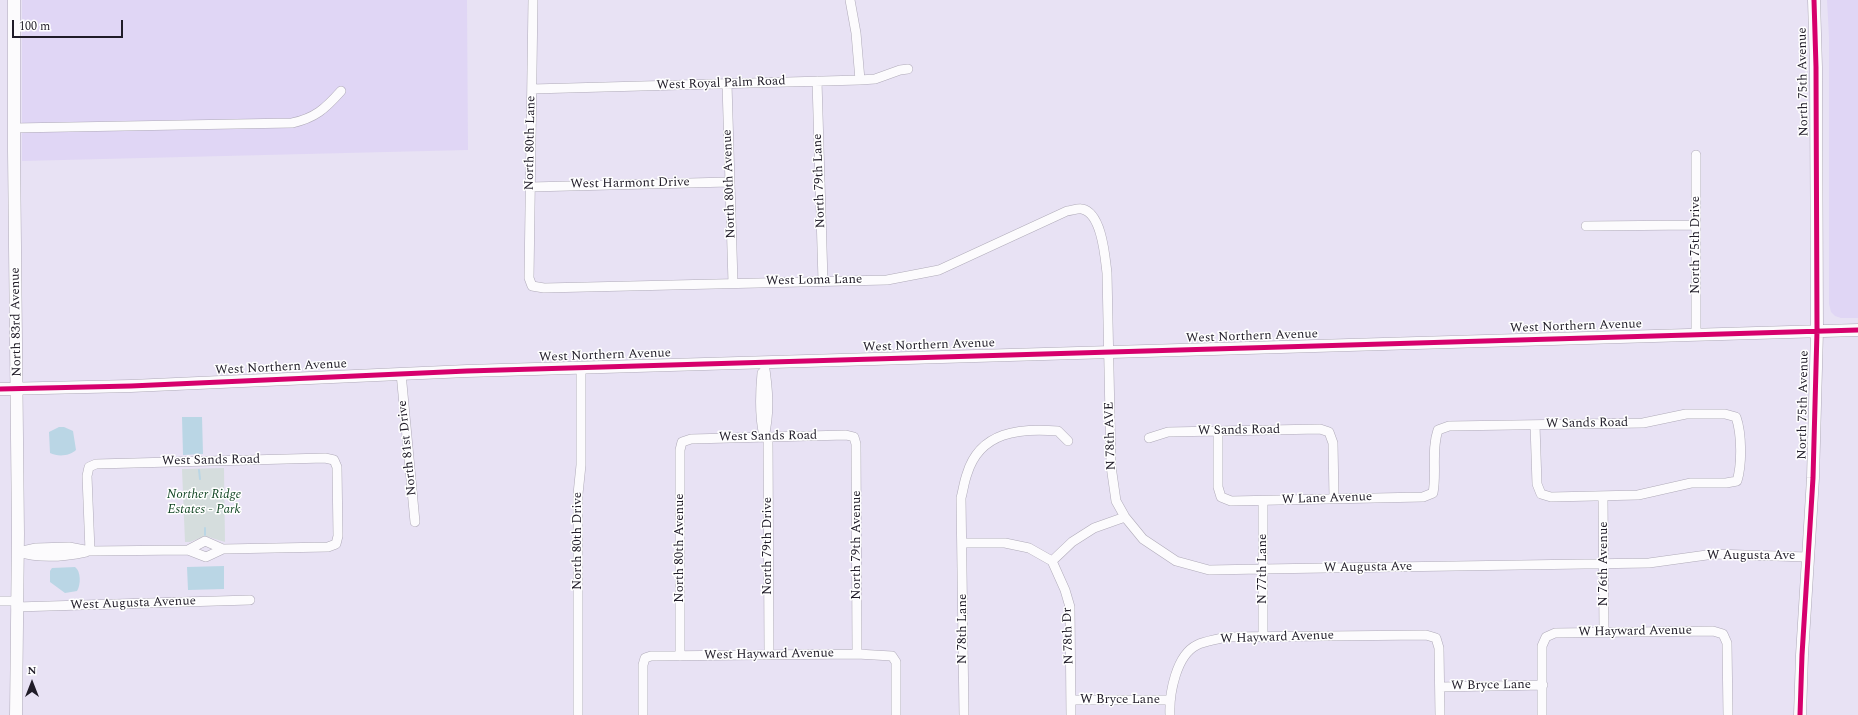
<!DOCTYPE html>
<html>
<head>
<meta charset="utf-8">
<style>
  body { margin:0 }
  #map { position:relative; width:1858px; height:715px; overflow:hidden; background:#e8e2f4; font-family:Spectral,serif }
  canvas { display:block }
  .north { position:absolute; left:12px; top:663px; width:40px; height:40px; -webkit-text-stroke:3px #fff; paint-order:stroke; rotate:0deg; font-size:11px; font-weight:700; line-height:16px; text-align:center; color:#201c28 }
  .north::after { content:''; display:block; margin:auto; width:14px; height:18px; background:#201c28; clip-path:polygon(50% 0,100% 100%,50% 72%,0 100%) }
  .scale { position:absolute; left:12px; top:20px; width:111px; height:18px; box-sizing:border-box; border:2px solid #201c28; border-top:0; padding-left:5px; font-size:12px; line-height:14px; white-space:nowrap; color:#201c28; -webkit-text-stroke:3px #fff; paint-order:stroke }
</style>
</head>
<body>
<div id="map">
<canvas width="1858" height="715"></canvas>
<div class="north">N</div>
<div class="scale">100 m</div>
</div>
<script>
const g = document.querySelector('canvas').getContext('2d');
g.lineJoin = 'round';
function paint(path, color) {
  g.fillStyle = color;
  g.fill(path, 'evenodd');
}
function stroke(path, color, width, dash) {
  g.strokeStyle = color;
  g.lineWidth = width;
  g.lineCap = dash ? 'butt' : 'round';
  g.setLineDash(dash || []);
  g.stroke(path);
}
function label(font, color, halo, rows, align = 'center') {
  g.font = font + ' Spectral,serif';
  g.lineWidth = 3;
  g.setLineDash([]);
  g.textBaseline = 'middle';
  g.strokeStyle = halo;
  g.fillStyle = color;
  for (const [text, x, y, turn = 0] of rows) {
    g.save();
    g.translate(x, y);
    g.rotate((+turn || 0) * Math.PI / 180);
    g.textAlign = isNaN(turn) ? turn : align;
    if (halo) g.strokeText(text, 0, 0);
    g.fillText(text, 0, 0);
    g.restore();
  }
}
const built = new Path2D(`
  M22 0H467L468 150 22 161Z
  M1827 0H1858V318H1841L1835 316 1831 312 1829 304V37Z`);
const green = new Path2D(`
  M224 468 225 542 205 536 190 542H185L182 469Z`);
const water = new Path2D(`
  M182 417H202L203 454 183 455Z
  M59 427H64L73 431 76 450C70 456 58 457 50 453L49 432Z
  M224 566V589L188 590 187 567Z
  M75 567C81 571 81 585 77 591L65 593 50 582V571L52 568Z`);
const stream = new Path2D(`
  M199 470 200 479
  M205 528V535`);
const minor = new Path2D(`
  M533 0 529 278 532 286 544 288 887 280 939 270 1067 211C1071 211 1078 208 1082 209 1102 213 1105 257 1107 273L1111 466 1116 501 1125 517 1143 539 1176 561 1209 570 1262 569 1649 563 1714 554 1807 557
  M850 0 856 33 860 80
  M817 81 823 281
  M727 84 733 283
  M532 89 860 80 875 79 900 70 908 69
  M14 128 292 123C315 118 325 109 341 91
  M1696 155V334
  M530 187 729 182
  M1586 226 1696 225
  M764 363C768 388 770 412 764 437
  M401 373 415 522
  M762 373C760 394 759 415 764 436
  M1218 431V487L1221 497 1231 501 1423 497 1433 493C1437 472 1431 450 1438 430L1449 426 1643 423 1686 414H1725L1736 417C1742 434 1742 465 1737 481L1726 483H1691L1638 495 1551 497 1541 494 1537 484 1535 425
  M768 437 769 655
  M1149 438 1168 432 1320 429 1329 432 1333 443 1334 498
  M1603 496 1604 632
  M1263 501V638
  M963 543H1005L1029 548 1052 561
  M188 550 205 541 223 549
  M18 552 36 548 69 547 90 551 188 550 206 557 223 549 328 547 336 544 338 536 337 467 334 460 325 458 96 464 89 467 87 476 90 551
  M18 552C41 559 63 557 86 552
  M1052 561 1065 590 1070 607 1071 715
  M1052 561 1072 542 1094 528 1125 517
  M0 601H17
  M16 607 250 600
  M680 656V450L682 442 691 439 846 435 854 437 856 444 857 654
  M1440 687 1543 685
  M1071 700H1169
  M578 715V494L581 465V368
  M643 715V665L645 658 651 656 857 654 892 656 896 662V715
  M964 715 961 498C963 491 964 482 967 474 980 431 1020 428 1058 431L1068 441
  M1170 715C1169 694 1176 655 1197 645 1205 641 1216 640 1225 637L1426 635 1436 638 1439 648 1440 715
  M1542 715V646L1546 637 1555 633 1713 631 1723 634 1727 643 1728 715`);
const major = new Path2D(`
  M14 0V151L18 533 16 715
  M0 389 131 386 467 371 1858 330
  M1800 715 1802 655 1813 478 1817 331 1816 67 1814 0`);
const cycleway = new Path2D(`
  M0 389 131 386 467 371 1858 330
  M1800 715 1802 655 1813 478 1817 331 1816 67 1814 0`);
const streetNames = [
  ["North 75th Avenue",1804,82,-91],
  ["West Royal Palm Road",721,84,-2],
  ["North 80th Lane",531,143,-89],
  ["North 79th Lane",820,181,-92],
  ["West Harmont Drive",630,184,-1],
  ["North 80th Avenue",730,184,-92],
  ["North 75th Drive",1696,245,-90],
  ["West Loma Lane",814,281,-1],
  ["North 83rd Avenue",17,322,-91],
  ["West Northern Avenue",1576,327,-2],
  ["West Northern Avenue",1252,337,-2],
  ["West Northern Avenue",929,346,-2],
  ["West Northern Avenue",605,356,-2],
  ["West Northern Avenue",281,368,-3],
  ["North 75th Avenue",1804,405,-89],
  ["W Sands Road",1587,424,-1],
  ["W Sands Road",1239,431,-1],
  ["N 78th AVE",1111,436,-92],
  ["West Sands Road",768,437,-1],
  ["North 81st Drive",408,448,-96],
  ["West Sands Road",211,461,-1],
  ["W Lane Avenue",1327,499,-2],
  ["North 80th Drive",578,541,-90],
  ["North 79th Avenue",857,545,-90],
  ["North 79th Drive",768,546,-90],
  ["North 80th Avenue",680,548,-90],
  ["W Augusta Ave",1751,556],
  ["N 76th Avenue",1604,564,-90],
  ["W Augusta Ave",1368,568,-1],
  ["N 77th Lane",1263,569,-90],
  ["West Augusta Avenue",133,604,-2],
  ["N 78th Lane",963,629,-90],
  ["W Hayward Avenue",1635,632,-1],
  ["N 78th Dr",1069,636,-92],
  ["W Hayward Avenue",1277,638,-2],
  ["West Hayward Avenue",769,655,-1],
  ["W Bryce Lane",1491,686,-1],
  ["W Bryce Lane",1120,700]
];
const parkNames = [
  ["Norther Ridge",204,495],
  ["Estates - Park",204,510]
];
paint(built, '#e0d6f5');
paint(green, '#d5dddd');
paint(water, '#bad6e5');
stroke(stream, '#bad6e5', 2);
stroke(minor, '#afaab8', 10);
stroke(major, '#afaab8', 13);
stroke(minor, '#fcfbfd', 9);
stroke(major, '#fcfbfd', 12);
stroke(cycleway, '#d6006c', 5);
label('13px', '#201c28', '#fff', streetNames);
label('italic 13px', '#154827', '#fff', parkNames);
</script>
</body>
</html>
